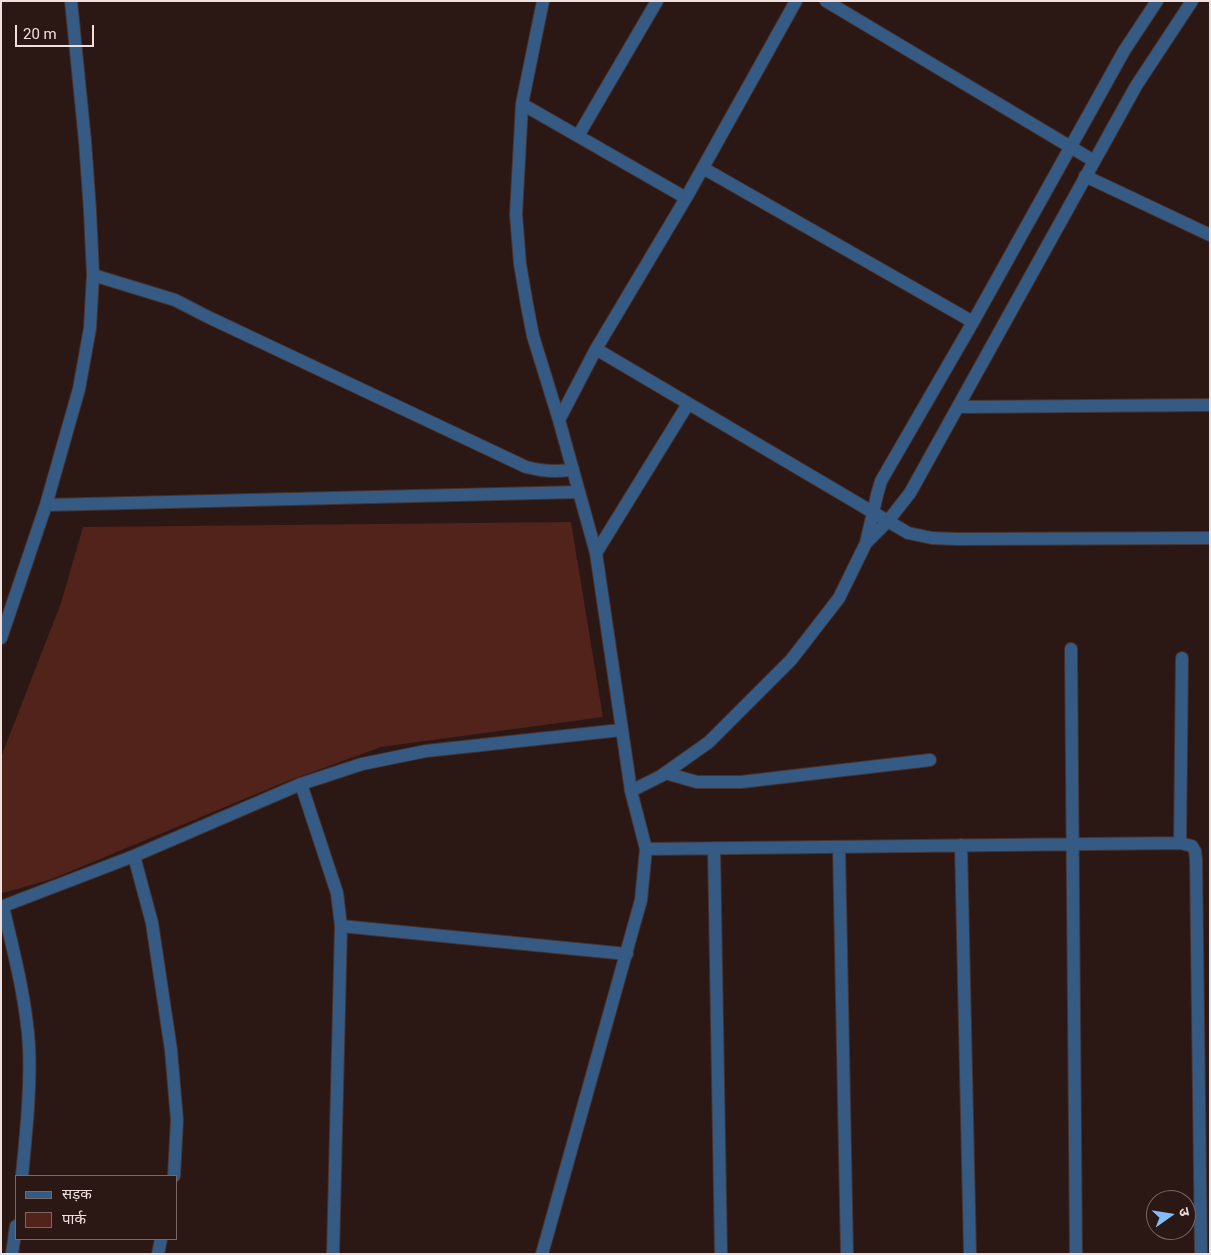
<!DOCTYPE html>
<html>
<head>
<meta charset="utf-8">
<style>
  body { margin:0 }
  #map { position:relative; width:1211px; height:1255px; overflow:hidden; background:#2b1714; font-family:Roboto,"Noto Sans Devanagari",sans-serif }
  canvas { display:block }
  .frame { position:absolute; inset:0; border:2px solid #efe0dd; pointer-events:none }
  .legend { position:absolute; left:15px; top:1175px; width:162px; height:65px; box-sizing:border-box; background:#2b1714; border:1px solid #796764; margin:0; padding:6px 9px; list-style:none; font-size:15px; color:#efe0dd }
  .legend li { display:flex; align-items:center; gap:10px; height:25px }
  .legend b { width:25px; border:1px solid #796764 }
  .north { position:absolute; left:1146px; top:1190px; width:50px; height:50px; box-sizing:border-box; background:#2b1714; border:1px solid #796764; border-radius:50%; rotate:77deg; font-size:14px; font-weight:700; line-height:20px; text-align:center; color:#efe0dd }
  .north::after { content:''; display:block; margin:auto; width:18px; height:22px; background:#83bcfb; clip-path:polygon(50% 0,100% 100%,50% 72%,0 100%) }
  .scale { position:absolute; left:15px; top:25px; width:79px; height:22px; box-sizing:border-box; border:2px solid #efe0dd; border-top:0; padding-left:6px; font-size:15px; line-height:18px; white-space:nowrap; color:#efe0dd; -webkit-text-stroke:4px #2b1714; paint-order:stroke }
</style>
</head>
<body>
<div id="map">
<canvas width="1211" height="1255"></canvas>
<div class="frame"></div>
<ul class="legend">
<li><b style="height:6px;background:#355b84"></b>सड़क</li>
<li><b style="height:14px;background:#51231b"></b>पार्क</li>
</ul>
<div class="north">उ</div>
<div class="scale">20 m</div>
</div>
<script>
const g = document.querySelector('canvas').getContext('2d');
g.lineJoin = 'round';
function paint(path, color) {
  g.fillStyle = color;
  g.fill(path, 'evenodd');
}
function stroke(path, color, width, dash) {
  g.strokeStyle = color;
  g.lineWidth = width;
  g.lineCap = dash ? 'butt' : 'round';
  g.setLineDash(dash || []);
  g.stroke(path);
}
const green = new Path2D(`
  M571 522 603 717 381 747 285 782 52 879 3 893 1 891V757L61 603 83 527Z`);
const minor = new Path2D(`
  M543 1 522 104 516 214 520 264 527 305 533 336 559 420
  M826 1 1094 161
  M522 104 686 198
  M578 136 657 1
  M703 168 973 322
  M1085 176 1210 235
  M93 275 175 300 208 317 526 467C542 471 557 473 573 469
  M596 349 908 533 932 538 957 539 1210 538
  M958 407 1210 405
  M46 505 579 492
  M866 543 888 521 910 493 1136 86 1192 1
  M596 553 688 404
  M1 638 46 505 79 389 90 328 93 275 90 211 85 141 71 1
  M1071 649 1076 1254
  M665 773 697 782H741L930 760
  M301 784 337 893 341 926 333 1254
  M631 791 661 776 709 742 791 660 839 598 866 543 877 495 881 481 973 322 1124 51 1157 1
  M1180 843 1182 658
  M961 845 970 1254
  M839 847 847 1254
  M714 848 721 1254
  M646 849 1180 843 1192 846 1195 851 1196 859 1201 1254
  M134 856 152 923 171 1050 177 1120 174 1176
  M1 907 134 856 301 784 362 764 426 751 621 730
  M3 907C14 953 26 999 29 1046 31 1089 26 1133 22 1176
  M341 926 627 954
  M12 1254 16 1226
  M158 1254 161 1239
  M542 1254 641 900 646 849 631 791 596 553 559 420 596 349 686 198 796 1`);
paint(green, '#51231b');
stroke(minor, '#463330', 14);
stroke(minor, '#355b84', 12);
</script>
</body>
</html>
